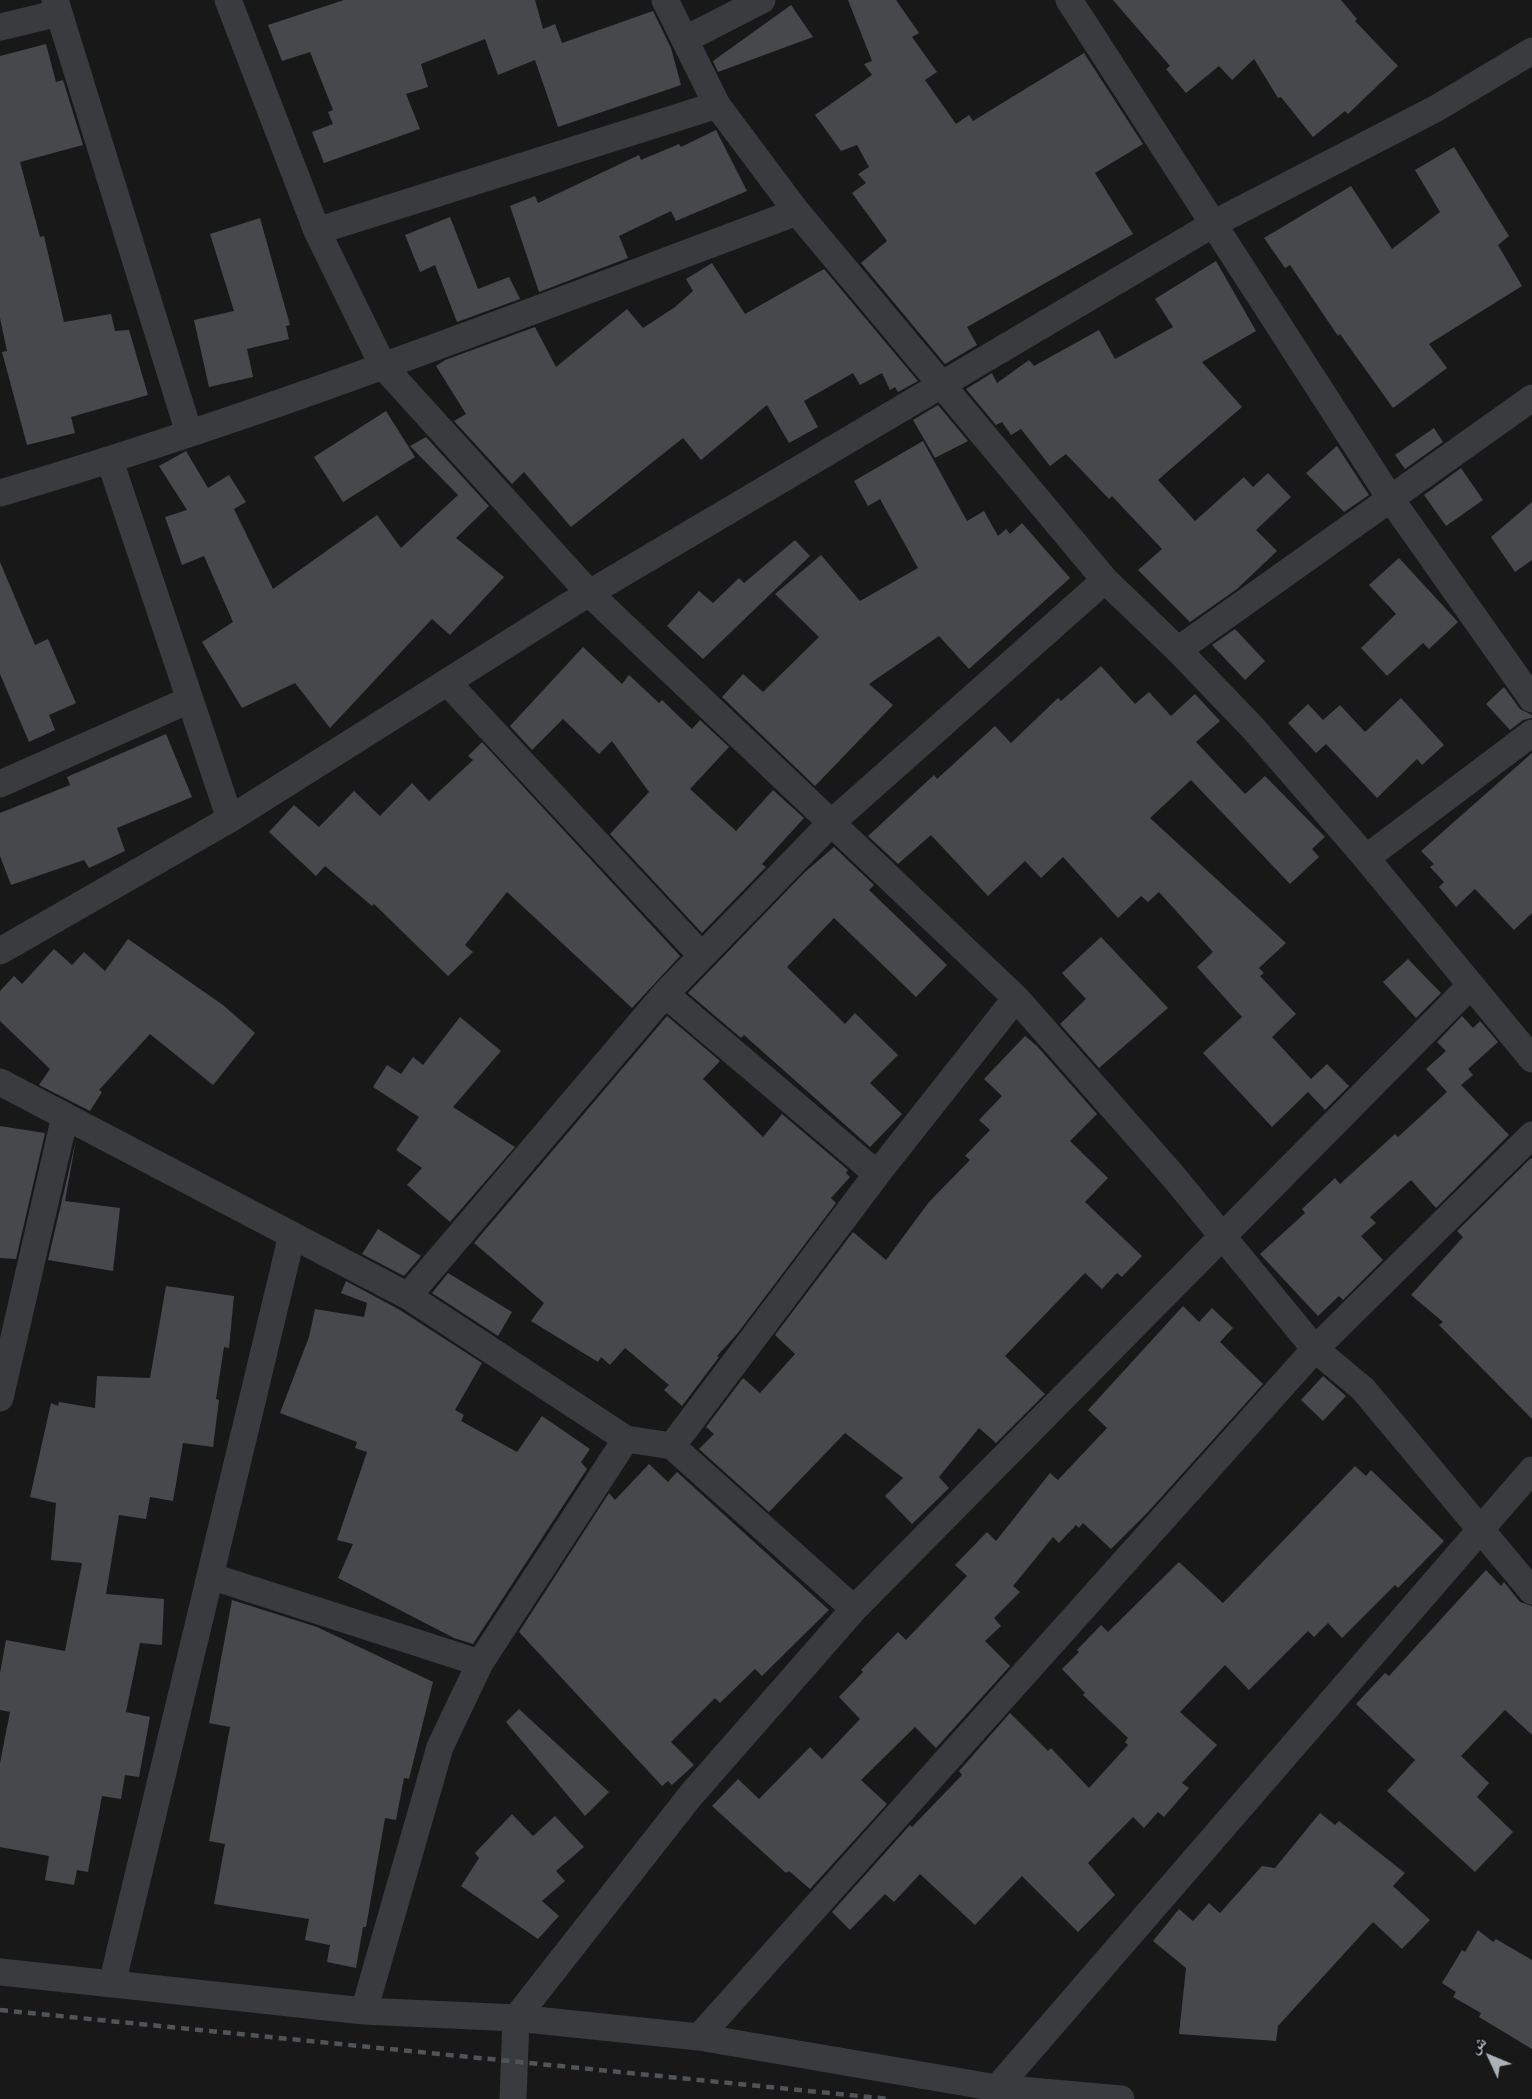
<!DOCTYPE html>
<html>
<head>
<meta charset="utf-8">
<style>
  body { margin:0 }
  #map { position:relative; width:1532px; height:2099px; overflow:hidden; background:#181819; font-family:"PT Sans","Noto Naskh Arabic",sans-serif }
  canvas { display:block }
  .north { position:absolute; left:1460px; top:2027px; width:60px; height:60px; -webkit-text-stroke:4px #131315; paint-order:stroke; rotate:314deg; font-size:16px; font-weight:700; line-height:24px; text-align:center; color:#abb1b9 }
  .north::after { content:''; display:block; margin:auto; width:21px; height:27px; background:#abb1b9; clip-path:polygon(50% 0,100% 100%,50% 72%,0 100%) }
</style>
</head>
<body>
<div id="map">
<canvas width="1532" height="2099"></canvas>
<div class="north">ش</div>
</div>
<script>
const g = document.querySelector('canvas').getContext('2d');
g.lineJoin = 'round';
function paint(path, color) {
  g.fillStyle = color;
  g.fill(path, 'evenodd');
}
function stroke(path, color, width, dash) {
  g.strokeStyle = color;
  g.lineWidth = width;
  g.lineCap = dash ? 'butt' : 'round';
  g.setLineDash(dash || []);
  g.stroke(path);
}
const building = new Path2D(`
  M344 0H535L543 29 555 24 562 43 653 11 671 48 681 85 558 127 535 60 498 75 485 39 421 64 428 87 406 94 420 129 324 163 312 132 333 124 328 112 333 110 310 52 282 61 268 25Z
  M848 0H896L919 33 912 37 937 72 925 80 956 124 969 115 973 121 1084 53 1143 144 1095 173 1133 234 967 327 977 345 945 364 861 263 887 241 852 193 866 183 858 174 869 167 857 145 841 151 815 115 872 75 864 64 872 61Z
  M1113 0H1341L1357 19 1355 21 1398 66 1348 114 1345 111 1313 137 1281 97 1278 98 1254 59 1232 80 1219 66 1186 93 1166 69 1170 66Z
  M791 5 813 37 718 72 713 61Z
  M46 44 56 82 63 80 83 145 20 162 40 237 44 236 64 322 111 314 115 331 129 330 148 395 71 417 75 433 27 445 2 352 7 351 0 318V56Z
  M716 130 747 191 676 221 671 211 619 236 628 258 539 292 510 206 535 196 538 203 639 155 641 160 679 144 681 147Z
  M1454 147 1509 236 1498 245 1522 286 1429 344 1447 368 1393 408 1340 334 1338 336 1290 265 1285 268 1264 238 1351 186 1392 249 1440 212 1415 170Z
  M450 217 478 289 509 277 520 299 457 322 435 265 420 272 405 235Z
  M260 218 290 325 286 326 289 339 247 349 253 377 209 387 194 320 234 311 210 234Z
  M1216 261 1256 331 1202 362 1242 407 1158 480 1195 521 1244 477 1253 487 1268 473 1291 497 1256 530 1277 551 1237 589 1190 622 1138 570 1162 549 1112 496 1109 499 1066 454 1050 466 1021 429 1011 435 1002 422 996 425 966 389 992 373 997 383 1029 360 1034 366 1099 330 1115 359 1173 327 1155 299Z
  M712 263 745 314 824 269 918 381 898 392 895 387 890 390 882 373 860 385 853 373 804 401 818 427 789 443 767 405 701 460 683 438 571 527 524 472 512 484 454 421 466 414 436 366 445 360 535 327 556 367 627 309 643 328 675 307 693 291 686 279Z
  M938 405 968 441 935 458 913 420Z
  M386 411 415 457 343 502 314 457Z
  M1434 428 1443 442 1405 469 1395 455Z
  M426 437 489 506 456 538 504 577 450 635 432 619 330 728 295 683 242 708 202 642 233 622 204 556 182 565 165 517 187 510 159 466 186 451 208 488 229 475 246 502 234 509 273 589 377 515 401 548 458 495 410 446Z
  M923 441 967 521 984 511 998 536 1006 529 1010 534 1022 523 1070 578 969 669 939 636 869 684 893 705 815 786 722 697 743 674 763 692 819 637 775 594 821 555 860 601 918 568 880 499 868 506 854 481Z
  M1337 446 1369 495 1344 512 1306 473Z
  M1461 468 1483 500 1446 526 1424 495Z
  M1532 502V560L1515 572 1491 537Z
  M795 540 810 556 703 659 667 626 699 591 713 603 739 578 744 583Z
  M1399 558 1458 622 1429 649 1423 643 1387 676 1361 648 1396 614 1369 585Z
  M0 562 35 645 48 639 76 703 49 715 55 730 29 742 0 674Z
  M1235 629 1265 661 1245 680 1212 645Z
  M583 647 622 684 629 675 659 703 662 700 692 729 700 720 729 747 690 789 736 831 773 790 804 818 762 864 766 867 702 933 610 834 649 792 612 741 599 754 563 719 532 750 510 726Z
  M1101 666 1135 704 1149 692 1171 716 1195 694 1220 721 1196 742 1245 794 1265 776 1325 837 1312 849 1319 857 1290 884 1191 780 1150 818 1286 943 1259 968 1264 973 1260 976 1296 1014 1272 1037 1311 1079 1327 1064 1349 1086 1325 1110 1308 1092 1272 1127 1203 1053 1242 1017 1197 967 1213 952 1159 892 1148 902 1141 896 1118 918 1063 857 1041 878 1025 861 988 896 931 835 898 864 868 836 934 775 937 779 995 726 1011 743 1058 698 1061 701Z
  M1504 687 1520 709 1532 715V718L1523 720 1510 730 1486 704Z
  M1401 698 1444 745 1422 765 1417 759 1377 798 1326 744 1316 753 1288 723 1308 704 1323 720 1340 705 1365 732Z
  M166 734 192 797 117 828 125 851 89 868 84 860 11 885 0 856V813L70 785 67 777Z
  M482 742 680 956 632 1008 507 892 465 945 473 952 448 976 374 904 372 906 325 866 316 876 269 832 294 805 319 827 354 791 380 816 412 783 429 801 473 760 468 756Z
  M1532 753V913L1514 930 1475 889 1456 907 1439 887 1444 882 1430 867 1434 864 1421 851Z
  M834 847 874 885 869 890 947 965 916 997 834 918 787 967 845 1024 855 1013 898 1055 870 1083 902 1114 870 1147 744 1035 741 1038 688 993 805 872Z
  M1101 937 1168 1008 1099 1068 1060 1024 1086 999 1062 973Z
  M128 939 223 1005 255 1033 213 1085 150 1034 99 1090 102 1092 90 1111 39 1085 50 1069 0 1021V991L14 976 22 984 54 949 72 965 84 952 105 971Z
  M1408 959 1441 993 1416 1018 1383 982Z
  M667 1016 720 1061 703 1079 763 1137 782 1114 848 1170 846 1173 850 1177 831 1198 836 1203 737 1334 717 1356 719 1357 682 1406 664 1390 669 1385 625 1348 610 1365 601 1357 598 1362 531 1321 544 1303 474 1243Z
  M1462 1016 1473 1028 1480 1021 1498 1042 1468 1069 1473 1075 1461 1085 1509 1135 1436 1208 1411 1180 1370 1217 1376 1223 1361 1236 1383 1260 1343 1300 1339 1296 1318 1316 1260 1254 1305 1213 1302 1209 1335 1178 1340 1184 1395 1134 1398 1137 1447 1092 1426 1069 1446 1051 1437 1042Z
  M460 1017 501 1051 453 1107 515 1147 450 1222 407 1185 422 1168 396 1150 419 1117 373 1087 387 1065 401 1074 413 1057 423 1065Z
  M1025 1036 1037 1046 1097 1114 1070 1141 1108 1178 1085 1202 1142 1256 1122 1277 1117 1273 1102 1289 1085 1273 1005 1356 1045 1394 996 1443 979 1428 939 1477 949 1488 912 1524 885 1496 903 1478 845 1433 769 1512 699 1449 714 1434 706 1427 743 1378 760 1393 795 1354 775 1335 853 1232 886 1260 929 1202 970 1160 965 1156 990 1130 979 1120 1002 1096 984 1079Z
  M0 1126 45 1133 16 1259 0 1258Z
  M76 1140 65 1201 120 1208 113 1271 48 1260Z
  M1531 1158 1532 1159V1419L1439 1325 1443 1322 1411 1295 1463 1237 1457 1231Z
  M378 1229 421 1256 404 1276 362 1254Z
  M448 1273 512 1312 498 1336 432 1293Z
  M346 1281 400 1310 482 1363 455 1410 464 1415 461 1421 517 1452 542 1416 590 1449 581 1462 587 1469 473 1644 454 1638 338 1578 353 1544 337 1540 367 1452 355 1448 357 1442 280 1413 309 1337 315 1309 364 1317 367 1303 341 1293Z
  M166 1286 234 1296 229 1348 224 1347 216 1399 219 1400 213 1447 183 1443 173 1501 150 1497 146 1519 119 1515 106 1594 164 1599 162 1645 140 1643 126 1712 150 1717 139 1777 125 1775 121 1799 102 1796 88 1872 77 1870 74 1885 45 1880 49 1856 0 1847V1763L10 1712 0 1710V1673L6 1640 65 1651 82 1563 51 1560 56 1503 30 1497 51 1403 58 1406 59 1402 95 1408 97 1376 150 1378Z
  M1183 1306 1199 1322 1212 1308 1233 1328 1220 1342 1263 1384 1148 1512 1111 1549 1083 1523 1079 1528 1076 1525 1059 1543 1053 1537 1013 1586 1020 1592 994 1618 1001 1626 985 1641 1010 1666 936 1748 915 1727 861 1780 887 1804 810 1889 789 1871 786 1873 712 1806 738 1779 759 1799 810 1747 822 1759 860 1719 839 1697 863 1672 861 1670 898 1632 906 1640 967 1576 955 1565 987 1532 996 1541 1050 1473 1058 1480 1107 1428 1088 1410Z
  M1323 1376 1346 1396 1323 1421 1301 1400Z
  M649 1464 668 1482 677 1472 829 1610 762 1676 755 1669 720 1703 715 1698 671 1742 694 1765 672 1785 668 1781 662 1786 519 1632 609 1493 615 1500Z
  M1355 1466 1366 1476 1371 1470 1444 1541 1398 1588 1395 1585 1342 1638 1328 1623 1314 1637 1308 1631 1249 1690 1225 1665 1180 1712 1217 1745 1182 1783 1189 1788 1164 1817 1158 1812 1144 1828 1133 1817 1088 1863 1115 1895 1078 1932 1022 1876 975 1925 920 1874 894 1902 885 1894 850 1930 832 1912 910 1825 912 1827 962 1775 959 1771 1010 1713 1048 1751 1051 1748 1089 1788 1128 1745 1125 1742 1128 1738 1083 1695 1085 1693 1062 1669 1079 1652 1077 1650 1101 1625 1108 1632 1179 1562 1223 1603Z
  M1486 1570 1501 1586 1504 1582 1520 1602 1532 1606V1735L1505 1710 1461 1756 1489 1783 1477 1797 1513 1832 1475 1872 1387 1791 1415 1760 1356 1704 1385 1673 1389 1676Z
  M232 1600 317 1627 433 1682 409 1779 404 1778 396 1820 385 1818 366 1927H363L356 1968 327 1962 330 1945 305 1940 309 1919 214 1904 225 1844 209 1841 230 1727 209 1723Z
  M519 1709 609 1792 585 1816 506 1722Z
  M1320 1813 1335 1825 1339 1821 1405 1873 1393 1886 1430 1920 1402 1949 1373 1922 1278 2026 1276 2041 1179 2034 1186 1968 1153 1941 1179 1909 1193 1921 1209 1903 1220 1913 1262 1866 1275 1868Z
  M512 1814 533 1836 555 1816 584 1847 556 1871 565 1881 542 1901 559 1916 538 1939 461 1886 479 1858 475 1853Z
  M1478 1930 1493 1942 1496 1939 1532 1960V2049L1479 2017 1481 2013 1453 1997 1456 1992 1442 1983 1462 1950 1465 1952Z`);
const street = new Path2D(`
  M55 0 189 433
  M228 0 317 231 383 366 590 594 1016 998 1173 1176 1315 1349 1363 1389 1532 1591
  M665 0 717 105 797 212 1105 580 1178 650 1252 727 1361 852 1532 1059
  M1069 0 1390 498 1532 699
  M0 27 59 13
  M686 39 762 0
  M317 231 717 105
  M110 461 230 819
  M0 493C270 414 533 310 797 212
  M1178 650 1532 398
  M447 682 702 956
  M0 784 189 700
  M1366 858 1532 733
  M0 951 230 819 571 604 1215 223 1437 108 1532 51
  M665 994 877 1174
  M0 1082 408 1296 626 1439 672 1446 854 1609
  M408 1296 665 994 830 824 1105 580
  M0 1398 65 1116
  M672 1446 877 1174 1016 998
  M210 1576 480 1663
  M0 1972 364 2011 516 2018 699 2037 997 2088 1121 2099
  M112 1984 292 1235
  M364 2011 440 1747 480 1663 626 1439
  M699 2037 1315 1349 1532 1135
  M997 2088 1532 1470
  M513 2099 516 2018 691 1795 854 1609 1471 985`);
const rail = new Path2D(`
  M0 2010 889 2099`);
paint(building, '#47484c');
stroke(street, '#393b3e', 27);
stroke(rail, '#505357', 4.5, [8, 6]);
</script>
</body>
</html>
